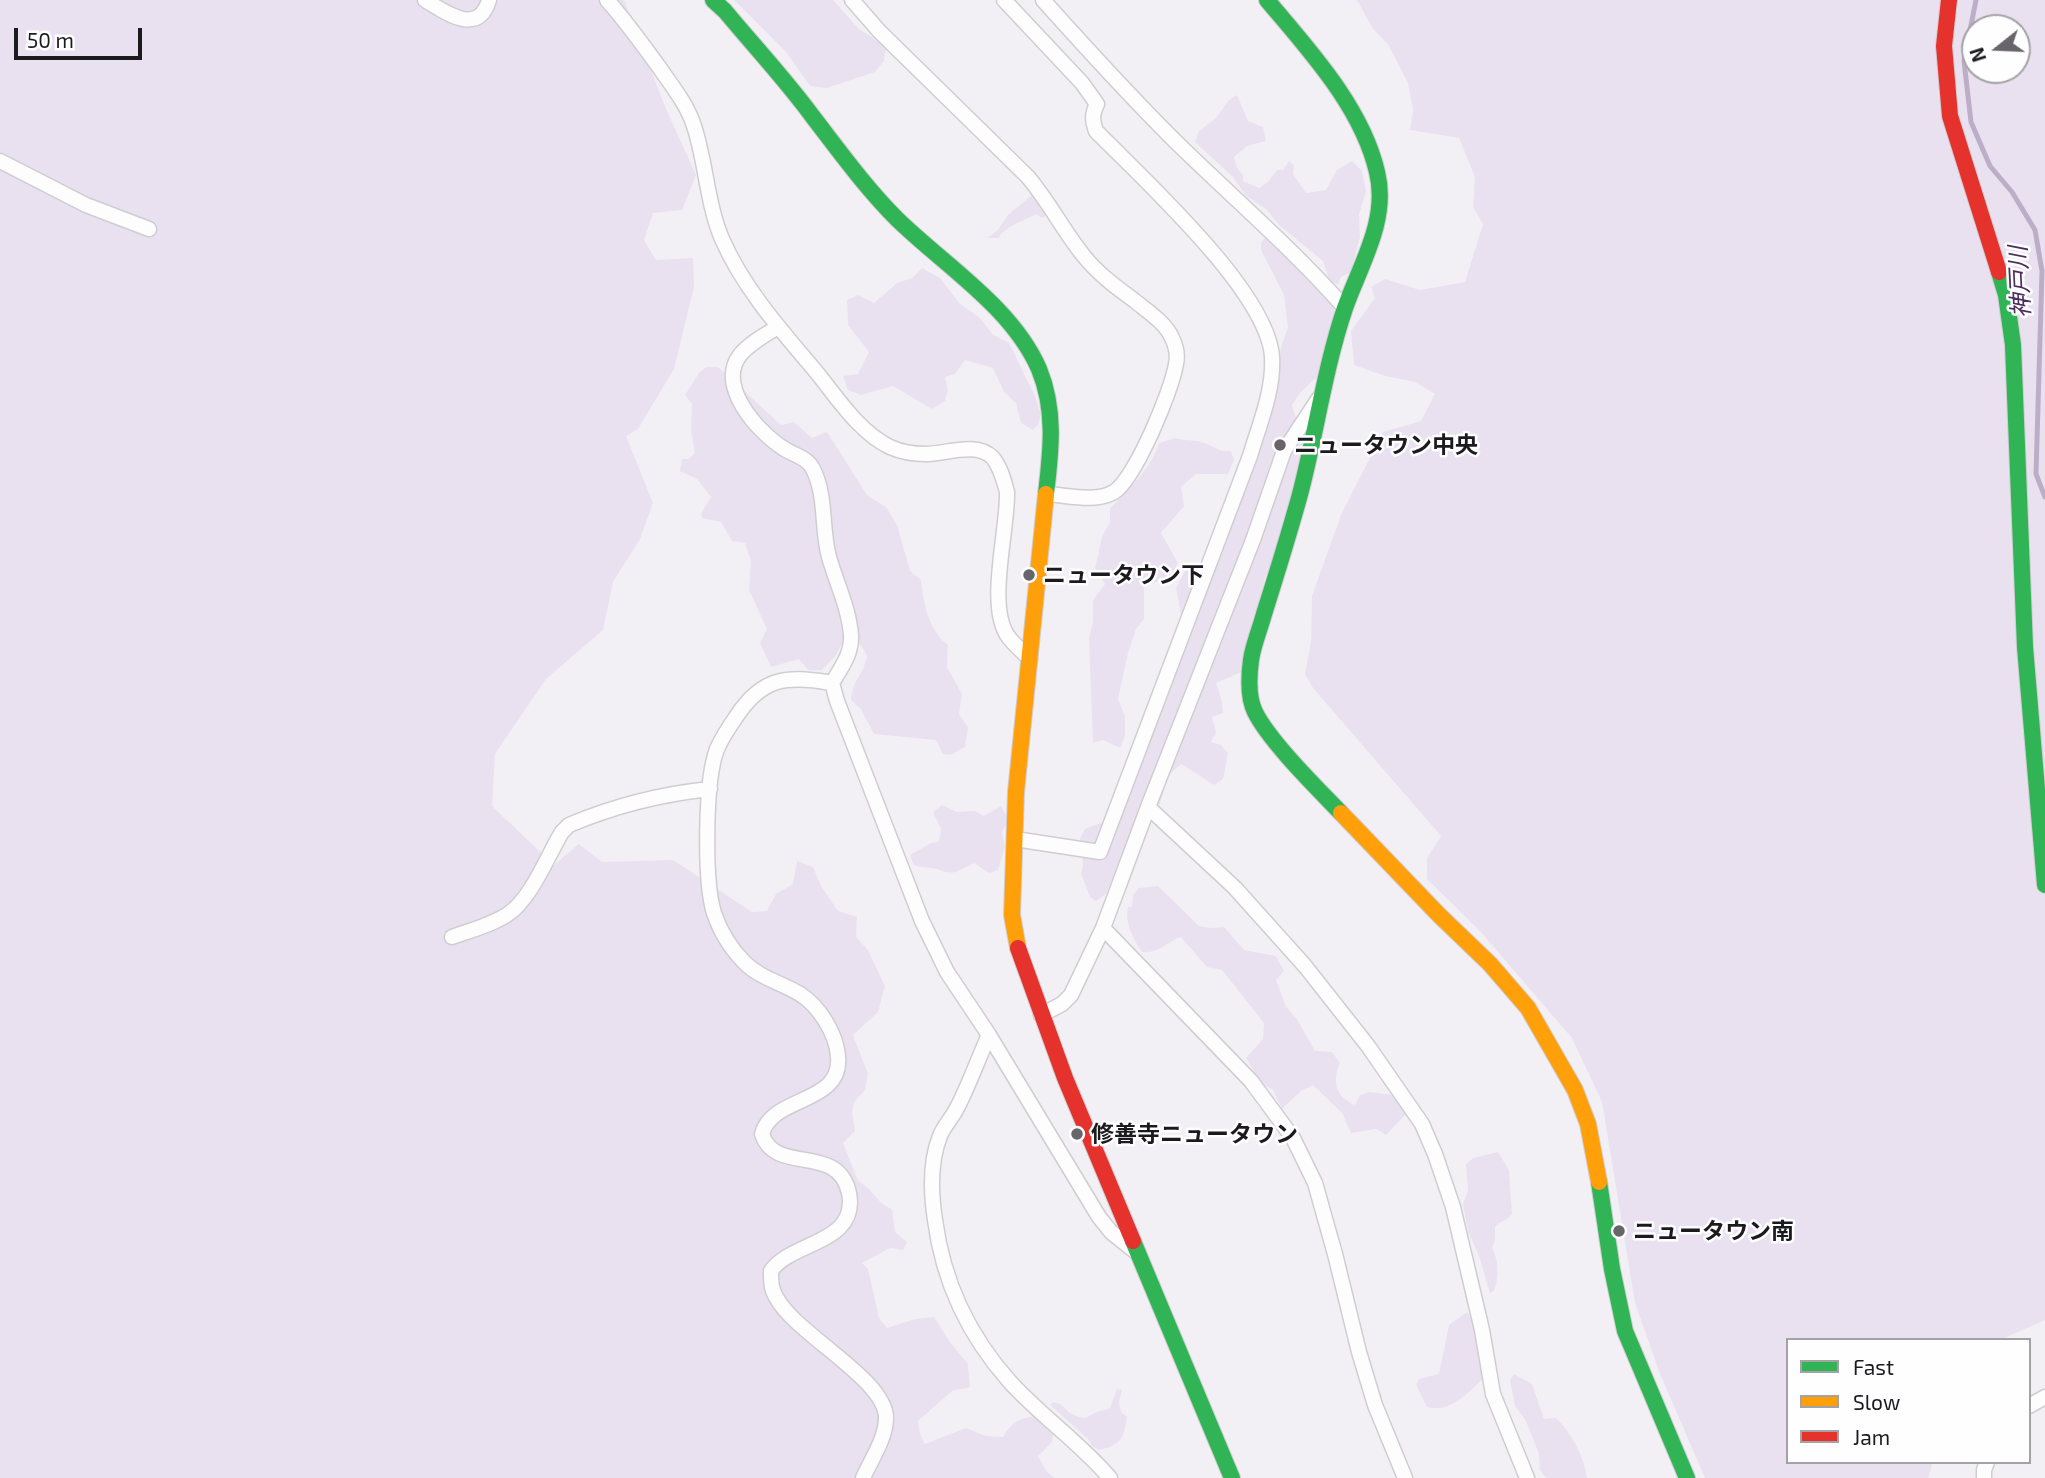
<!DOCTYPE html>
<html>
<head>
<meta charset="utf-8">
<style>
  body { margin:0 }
  #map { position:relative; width:2045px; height:1478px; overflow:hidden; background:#f3f0f5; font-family:"Exo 2",sans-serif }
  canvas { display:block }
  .legend { position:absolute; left:1786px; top:1338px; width:245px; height:126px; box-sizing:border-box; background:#fefdff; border:2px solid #a3a2a5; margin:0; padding:9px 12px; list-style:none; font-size:21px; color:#1b1a1d }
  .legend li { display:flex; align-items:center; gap:14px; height:35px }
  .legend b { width:35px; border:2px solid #a3a2a5 }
  .north { position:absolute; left:1961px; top:14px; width:70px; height:70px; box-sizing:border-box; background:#fefdff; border:2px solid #a3a2a5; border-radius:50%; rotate:252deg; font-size:19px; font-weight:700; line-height:28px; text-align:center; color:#1b1a1d }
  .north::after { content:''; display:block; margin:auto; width:24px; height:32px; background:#676569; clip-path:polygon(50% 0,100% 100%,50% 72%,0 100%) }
  .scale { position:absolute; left:14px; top:28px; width:128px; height:32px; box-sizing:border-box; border:4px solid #1b1a1d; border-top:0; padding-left:9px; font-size:21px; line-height:24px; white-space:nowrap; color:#1b1a1d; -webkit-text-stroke:5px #fefdff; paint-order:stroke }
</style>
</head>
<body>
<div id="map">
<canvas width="2045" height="1478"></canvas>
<ul class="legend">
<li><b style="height:9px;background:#30b455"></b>Fast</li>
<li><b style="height:9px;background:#ff9f0a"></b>Slow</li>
<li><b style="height:9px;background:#e5322d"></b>Jam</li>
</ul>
<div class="north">N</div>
<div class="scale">50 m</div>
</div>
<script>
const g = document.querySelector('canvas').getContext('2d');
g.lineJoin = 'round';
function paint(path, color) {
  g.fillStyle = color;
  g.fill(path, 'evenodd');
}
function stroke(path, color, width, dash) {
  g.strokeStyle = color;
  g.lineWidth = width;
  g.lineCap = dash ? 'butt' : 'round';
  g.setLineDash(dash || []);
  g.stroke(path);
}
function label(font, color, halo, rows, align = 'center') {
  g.font = font + ' "Exo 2","Noto Sans JP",sans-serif';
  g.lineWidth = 5;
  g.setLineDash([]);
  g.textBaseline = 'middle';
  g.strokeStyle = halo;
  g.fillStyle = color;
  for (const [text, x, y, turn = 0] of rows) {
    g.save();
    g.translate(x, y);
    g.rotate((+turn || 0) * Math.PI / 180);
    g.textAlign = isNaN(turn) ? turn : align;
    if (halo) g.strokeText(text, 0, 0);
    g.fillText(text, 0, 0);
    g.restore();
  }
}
const green = new Path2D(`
  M0 0H624L666 109 696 175 682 210 653 213 644 240 656 260 693 258 694 287 674 369 638 429 626 436 653 503 640 539 613 582 603 630 546 679 495 754 492 806 554 865 579 844 602 862 673 860 752 912 767 911 776 894 793 884 797 861 813 867 821 886 838 911 857 917 856 937 868 950 885 986 878 1012 853 1035 868 1074 865 1090 854 1102 852 1112 855 1131 843 1143 858 1181C875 1190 876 1203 892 1209L895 1232 907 1242 903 1250 890 1248 862 1263 868 1269 879 1318 887 1328 915 1319 934 1317 949 1341 968 1364 970 1387 952 1391 918 1421 920 1434 925 1444 966 1428 986 1436 1003 1437C1012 1421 1022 1417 1039 1416L1054 1428 1052 1442 1038 1456 1047 1472 1055 1478H0Z
  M734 0H833L859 29 886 46 884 61 875 72 827 88 810 86 786 52Z
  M1357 0H2045V1320L2000 1340H1788V1462H1933L1928 1478H1705L1660 1374 1635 1303 1602 1102 1572 1038 1480 931 1427 879V858L1441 836 1313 688 1305 674 1311 642 1312 596 1341 515 1383 432 1421 421 1435 394 1415 382 1385 376 1354 365 1351 331 1375 298 1371 287 1385 279 1420 290 1465 282 1483 224 1473 207 1475 177 1459 138 1410 130 1413 110 1408 83 1388 44 1373 29ZM1975 28H2017V70H1975Z
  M1237 95 1248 121 1263 127 1266 141 1247 146 1234 157 1237 168 1243 175V181L1259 188 1268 182 1277 170H1283L1289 161 1294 165 1293 174 1306 193 1326 190 1336 171 1352 161 1362 171 1366 191 1359 215 1360 237 1351 272 1341 277 1338 284 1330 282 1323 261 1279 225 1266 209 1246 196 1233 177 1195 142 1199 131 1216 118 1229 100Z
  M1032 195 1036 197 1045 210V217L1042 218 1036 214C1022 222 1009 224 998 238H987L997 231 1008 215Z
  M1266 237 1333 301 1335 320 1320 374 1300 393 1292 405C1294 419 1304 428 1307 442L1275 561 1265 577 1244 671 1216 683 1222 701 1223 713 1212 717 1216 733 1211 742 1221 745 1228 753 1223 779 1214 785 1181 764 1168 776 1160 804 1137 817 1106 894 1096 901 1090 897 1081 874 1083 866 1080 838 1085 829 1106 821 1182 620 1176 588 1186 569 1213 560 1237 465 1264 430 1275 390 1281 347 1288 328 1284 295 1261 250V242Z
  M922 268 940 278 960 304 980 318 993 335 1009 343 1035 396 1041 414 1038 425 1033 430 1021 423 1016 403 1004 392 993 368 965 360 955 374 945 377 948 390 945 401 932 409 893 386 861 395 848 390 843 376 858 374 869 352 848 325 847 300 858 295 874 303 897 283 912 278Z
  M706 367H718L781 425 794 422 812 438 827 432 867 495 886 507 897 525 910 571 921 580C924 605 928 629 948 645L947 667 962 694 959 714 968 727 965 747 950 755 943 754 936 740 874 734 861 709 851 700C852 680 864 675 867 655L859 643 844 640 836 655 822 670H808L799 659 771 667 760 643 767 629 749 590 751 561 745 543 732 541 721 522 702 518 701 514 711 497 697 479 680 471 682 459H689L695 453 691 431 692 404 685 395 699 373Z
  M1175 438C1183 440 1190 440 1198 441 1211 444 1217 452 1231 451L1234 460 1228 474H1196L1181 487 1184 506 1161 533 1178 563 1172 576 1144 586V619L1136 629 1128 653 1118 699 1125 717V736L1120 748 1103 740 1093 743 1089 638 1093 622V600L1105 584 1095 568 1102 537 1110 522V508C1128 491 1152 467 1159 443Z
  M942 805 957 812 975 811 984 816 1001 806 1009 820 1002 832 1005 847 998 870 989 873 974 863C956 872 955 876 936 869 928 866 921 869 913 864L910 855 931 843 939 842 941 829 933 812Z
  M1158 886 1199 926 1210 928 1224 927 1244 950 1276 956 1284 971 1276 980 1286 1007 1297 1019 1315 1051 1332 1052 1340 1063C1332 1080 1335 1097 1355 1105L1360 1095 1369 1092 1394 1095 1406 1114 1386 1135 1376 1129 1351 1133 1342 1113 1313 1085 1301 1091 1282 1109 1273 1090 1261 1083 1246 1058 1263 1039 1264 1023 1222 970 1207 967 1181 937C1164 943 1162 953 1142 952 1134 940 1124 922 1128 907L1132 906 1133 895 1139 888Z
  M1498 1152 1509 1170 1512 1214C1507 1221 1500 1221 1495 1227V1240L1492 1248C1499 1260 1499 1278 1494 1291L1490 1293 1479 1256 1468 1231 1463 1204 1468 1190 1466 1164 1473 1158Z
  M1467 1312C1471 1318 1476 1325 1478 1332 1482 1348 1477 1362 1485 1377 1470 1391 1450 1414 1427 1407L1416 1385 1419 1379 1439 1374 1449 1325Z
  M1514 1374 1532 1384 1544 1419 1556 1418C1572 1434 1584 1456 1587 1478H1546L1540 1470 1539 1454 1526 1421 1515 1406 1510 1380Z
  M1117 1389 1122 1390 1119 1402 1121 1412 1127 1417C1124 1437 1122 1445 1099 1450L1092 1446 1089 1440 1050 1405 1053 1402C1064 1403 1064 1410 1072 1414 1088 1422 1088 1415 1099 1411 1103 1410 1107 1410 1110 1408Z`);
const stream = new Path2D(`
  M1976 0 1964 61 1971 122 1990 166 2012 192 2035 230 2042 271 2036 474 2045 497`);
const street = new Path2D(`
  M425 0C445 12 478 37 489 0
  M607 0C626 21 642 44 659 67 672 86 687 104 694 126 706 162 707 204 722 239 743 287 779 328 813 368 835 394 858 432 890 447 901 452 914 454 926 454 946 454 977 441 993 458 1001 468 1004 481 1007 492 1008 530 987 603 1007 635 1013 644 1023 652 1030 659
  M852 0 879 31 1028 177C1049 202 1063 230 1083 255 1098 274 1116 287 1135 301 1147 311 1166 323 1172 338 1176 346 1178 355 1176 364 1172 390 1135 479 1114 492 1096 503 1067 495 1046 494
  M1004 0 1082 83 1097 104C1092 114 1092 120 1096 131 1143 179 1268 292 1272 357 1274 391 1259 425 1250 456L1100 852 1015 839
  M1043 0C1086 48 1129 95 1174 140 1231 196 1292 248 1345 308
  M0 161 86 205 149 229
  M778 327C765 335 750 343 740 355 716 386 758 432 783 448 793 455 807 457 813 469 827 497 821 528 829 557 836 582 849 608 851 635 852 654 841 668 832 683L837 701 922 921 947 972 989 1035 1099 1217 1111 1232 1136 1252
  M832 683C787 675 762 677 736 717 729 727 722 738 717 749 705 780 704 881 714 913 720 931 731 949 745 963 760 978 782 983 800 994 819 1006 836 1033 838 1056 843 1105 772 1095 762 1134 775 1176 838 1142 849 1193 859 1244 791 1241 771 1271 771 1281 771 1289 776 1297 795 1334 886 1379 886 1418 886 1438 871 1460 863 1478
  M1148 807 1235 888 1305 966 1368 1046 1422 1124 1435 1154 1453 1207 1482 1330 1493 1394 1527 1478
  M1103 928 1251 1081 1293 1138 1315 1183 1335 1254 1359 1352 1375 1405 1405 1478
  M452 937C471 930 492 925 508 914 531 899 548 855 562 832L569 825C614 806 661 794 710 789
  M1041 1015 1062 1004 1071 995 1103 928 1148 807 1253 540 1284 451 1319 398
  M989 1035C978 1059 969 1085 957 1108 952 1118 944 1126 940 1136 930 1161 931 1194 935 1220 943 1281 969 1336 1010 1382 1041 1416 1080 1443 1110 1478
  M2029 1406 2045 1397
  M1984 1478V1470L1987 1462`);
const fast = new Path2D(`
  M713 0 725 11C754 46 786 80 813 117 840 152 866 188 897 219 944 265 1012 307 1039 369 1056 410 1051 451 1046 494
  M1267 0C1309 50 1362 107 1377 172 1389 220 1360 265 1345 308 1324 370 1316 435 1299 498 1288 537 1276 576 1264 614 1260 629 1253 645 1251 660 1249 675 1248 698 1255 712 1270 742 1317 788 1341 813
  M1999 272 2006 295 2013 345 2025 647 2045 885
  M1599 1182 1612 1269 1625 1331 1687 1478
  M1133 1241 1232 1478`);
const slow = new Path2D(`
  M1341 813 1439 915 1490 964 1528 1008 1575 1090 1588 1124 1599 1182
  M1018 948 1012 915 1016 792 1046 494`);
const jam = new Path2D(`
  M1949 0 1944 46 1950 116 1999 272
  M1018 948 1065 1078 1133 1241`);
const markers = [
  [1280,445,7,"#676569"],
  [1029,575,7,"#676569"],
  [1077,1134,7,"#676569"],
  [1619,1231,7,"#676569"]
];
const poiNames = [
  ["ニュータウン中央",1294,445],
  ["ニュータウン下",1043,575],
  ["修善寺ニュータウン",1091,1134],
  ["ニュータウン南",1633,1231]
];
const waterNames = [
  ["神戸川",2020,282,-93]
];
paint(green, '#eae1f0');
stroke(stream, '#bdaec7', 5);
stroke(street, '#d0cdd1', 17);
stroke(fast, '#d0cdd1', 18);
stroke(slow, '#d0cdd1', 18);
stroke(jam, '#d0cdd1', 18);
stroke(street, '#fdfdfe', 14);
stroke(fast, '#30b455', 16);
stroke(slow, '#ff9f0a', 16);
stroke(jam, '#e5322d', 16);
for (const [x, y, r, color] of markers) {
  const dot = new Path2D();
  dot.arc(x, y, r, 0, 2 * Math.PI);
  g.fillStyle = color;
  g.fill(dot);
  stroke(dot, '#fefdff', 2.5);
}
label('bold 23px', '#1b1a1d', '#fefdff', poiNames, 'left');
label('italic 24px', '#4a2e5b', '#fefdff', waterNames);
</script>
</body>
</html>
